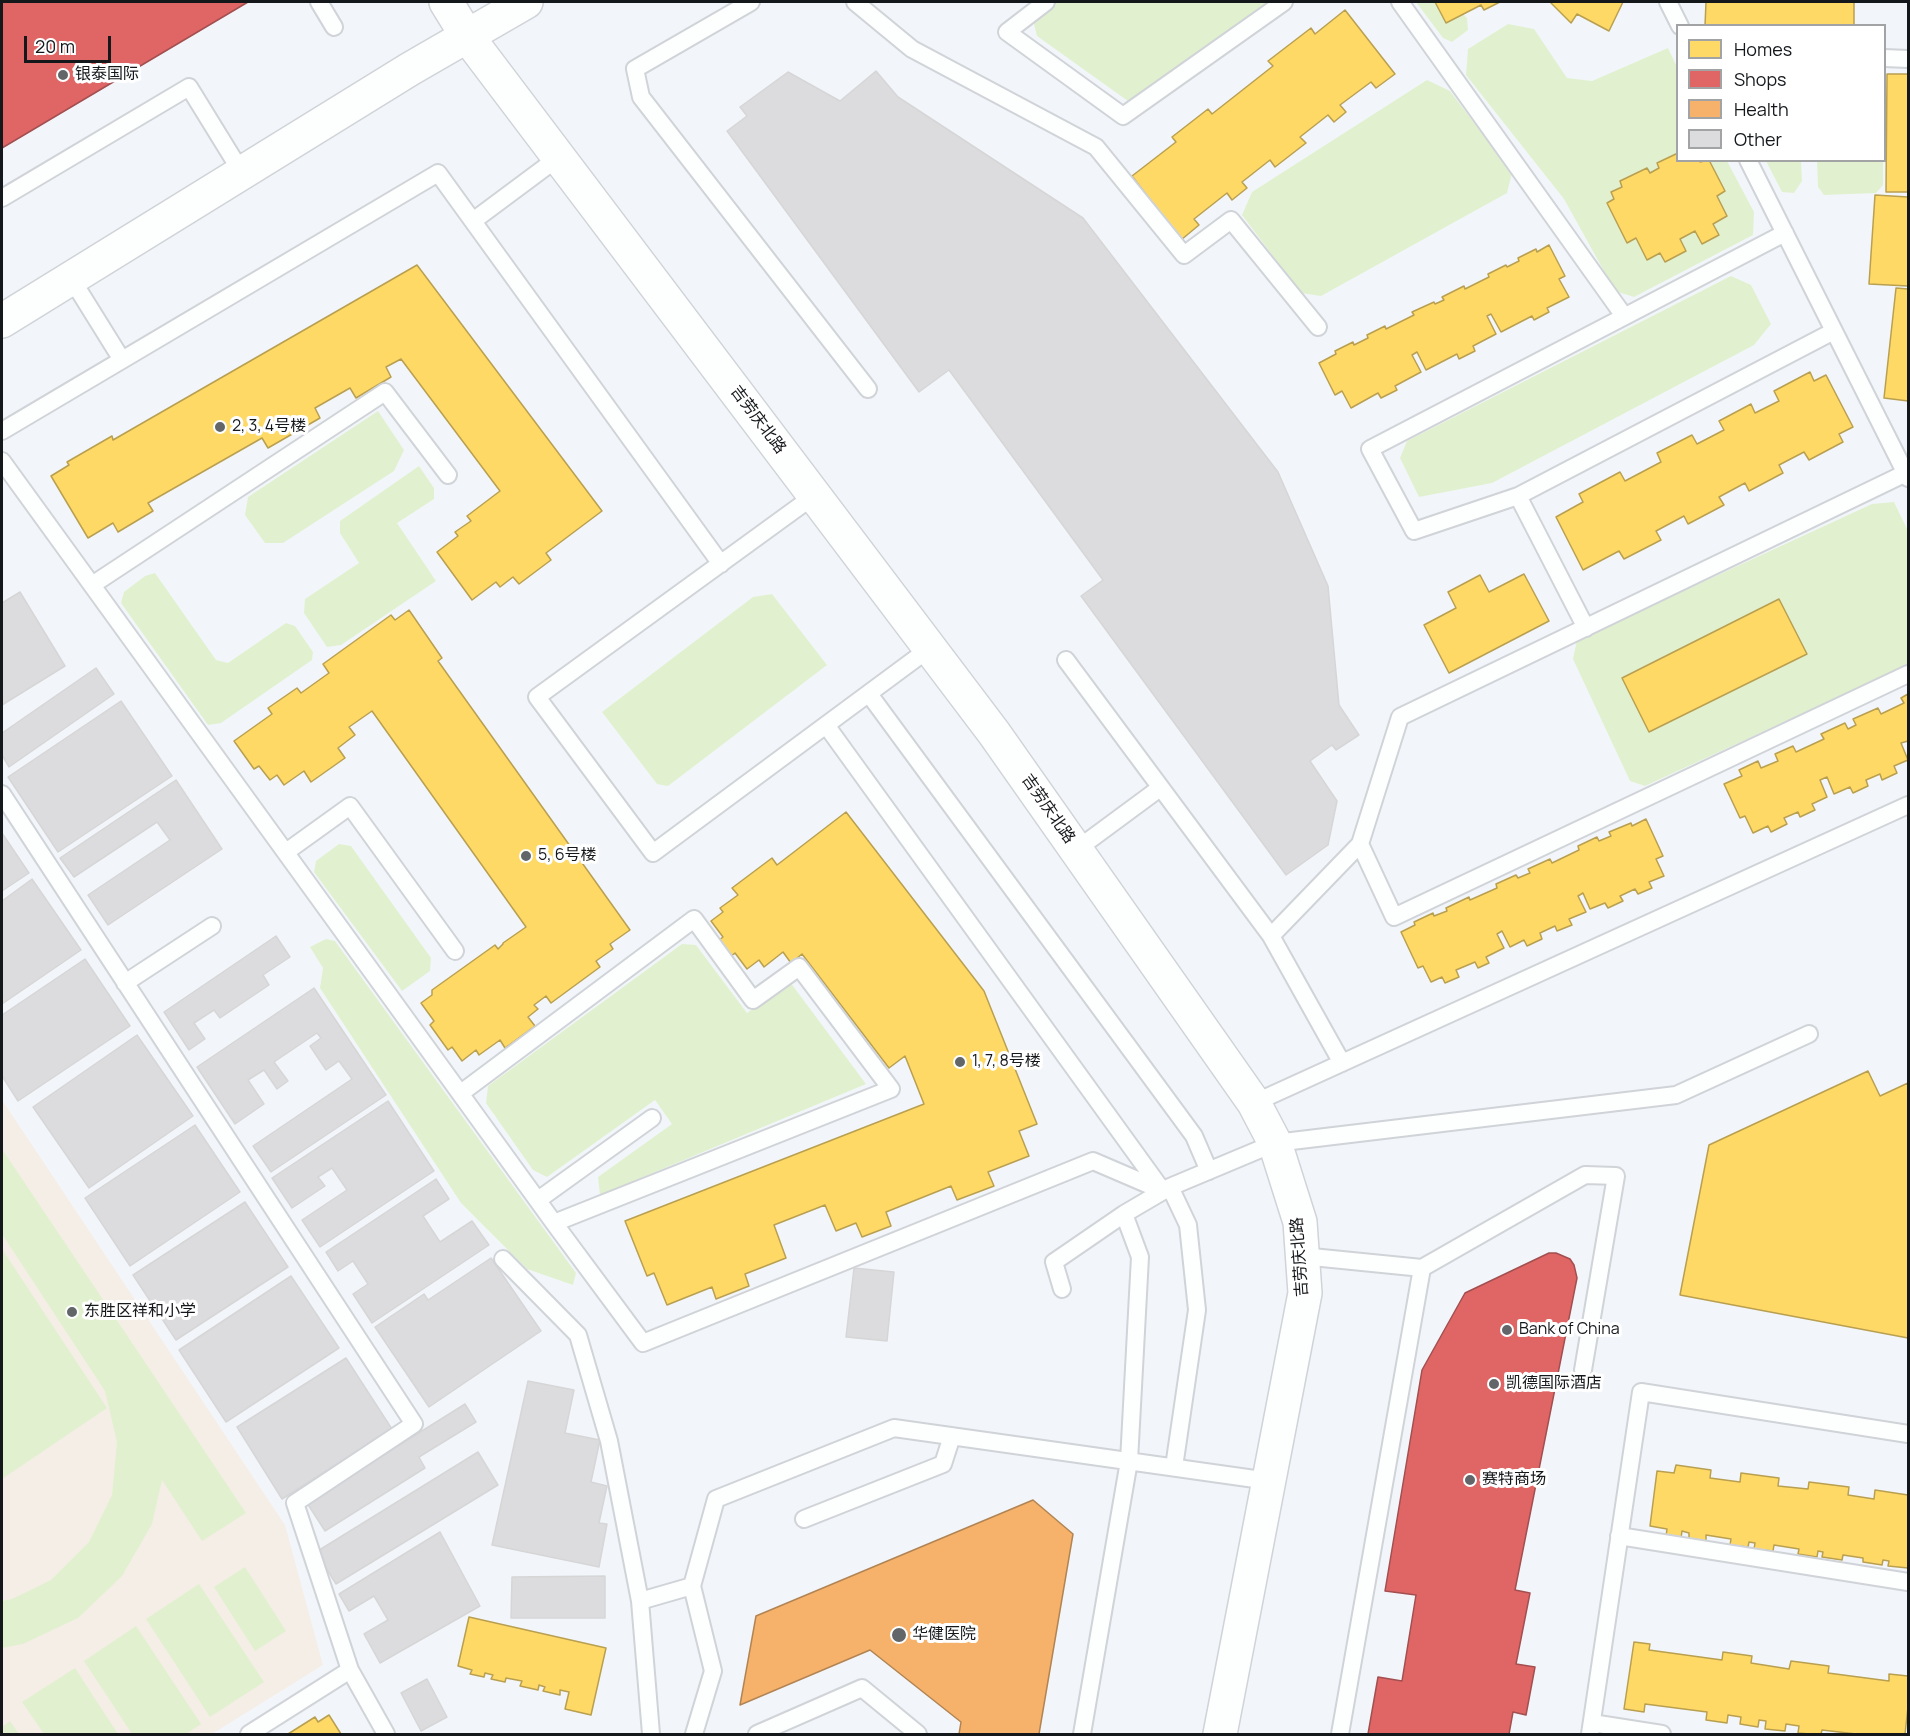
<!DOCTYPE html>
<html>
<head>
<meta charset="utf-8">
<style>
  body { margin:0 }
  #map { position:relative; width:1910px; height:1736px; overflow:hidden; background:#f2f6fa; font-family:Manrope,sans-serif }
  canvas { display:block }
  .frame { position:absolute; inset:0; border:3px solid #15181b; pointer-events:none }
  .legend { position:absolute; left:1676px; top:24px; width:210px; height:138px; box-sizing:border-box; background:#fff; border:2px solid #a1a3a4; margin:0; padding:8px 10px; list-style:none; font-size:18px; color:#15181b }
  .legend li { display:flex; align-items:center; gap:12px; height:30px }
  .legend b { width:30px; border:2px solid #a1a3a4 }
  .scale { position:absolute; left:24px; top:36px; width:87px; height:27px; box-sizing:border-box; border:3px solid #15181b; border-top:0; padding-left:8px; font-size:18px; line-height:21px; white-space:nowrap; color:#15181b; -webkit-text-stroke:4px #fff; paint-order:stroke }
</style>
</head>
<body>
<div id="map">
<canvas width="1910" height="1736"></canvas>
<div class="frame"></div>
<ul class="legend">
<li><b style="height:16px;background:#ffd966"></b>Homes</li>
<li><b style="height:16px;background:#e06666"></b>Shops</li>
<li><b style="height:16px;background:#f6b26b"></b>Health</li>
<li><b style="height:16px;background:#dcdbdd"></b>Other</li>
</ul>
<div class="scale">20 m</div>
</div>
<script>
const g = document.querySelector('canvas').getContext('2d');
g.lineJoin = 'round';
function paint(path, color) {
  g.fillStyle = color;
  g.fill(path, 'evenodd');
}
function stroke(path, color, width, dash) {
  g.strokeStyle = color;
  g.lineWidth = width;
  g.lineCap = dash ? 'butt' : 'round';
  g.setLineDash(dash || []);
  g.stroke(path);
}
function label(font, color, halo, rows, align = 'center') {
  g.font = font + ' Manrope,"Noto Sans SC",sans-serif';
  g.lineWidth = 6;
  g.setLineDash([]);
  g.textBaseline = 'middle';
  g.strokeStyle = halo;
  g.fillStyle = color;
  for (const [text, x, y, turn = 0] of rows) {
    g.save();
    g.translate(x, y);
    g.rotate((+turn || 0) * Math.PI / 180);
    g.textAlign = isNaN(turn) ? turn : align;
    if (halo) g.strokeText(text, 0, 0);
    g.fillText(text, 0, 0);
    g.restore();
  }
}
const education = new Path2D(`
  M2 1100 285 1525 323 1665 212 1734H2Z`);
const green = new Path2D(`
  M1057 2H1271L1128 101 1037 36 1033 20Z
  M1416 2H1435L1446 23 1463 14 1467 18 1468 30 1452 42 1443 38Z
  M1508 24 1534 29 1567 78 1592 81 1668 48 1677 67 1678 160 1727 161 1754 212 1753 235 1634 297 1615 291 1564 199 1466 75 1468 49Z
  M1427 80 1450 91 1512 173 1507 193 1321 296 1301 293 1242 215 1252 192Z
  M1766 161H1801L1802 181 1794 193 1782 192Z
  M1817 161H1883V185L1876 193 1824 195 1818 187Z
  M1731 276 1751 285 1771 324 1754 345 1492 483 1419 497 1400 458 1407 441Z
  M378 411 404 450 394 471 283 543H265L245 515 248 497Z
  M419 466 434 488V499L397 523 436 581 341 645 327 647 304 613 305 599 359 563 340 533V521Z
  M1894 502 1908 531V665L1645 786 1630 781 1573 659 1577 640 1872 504Z
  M155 573 216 660 228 663 286 623 295 626 313 652 312 660 221 723 208 725 121 603 124 592 145 576Z
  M772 594 827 665 668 786 657 784 602 712 753 597Z
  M339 844 351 846 431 958 430 971 402 991 314 872 316 861Z
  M326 939 335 941 576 1273 573 1285 527 1269 461 1203 320 988 323 968 310 947Z
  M682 944 696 945 747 1013 790 982 866 1084 600 1195 598 1177 672 1124 655 1100 547 1177 533 1170 486 1103 488 1086Z
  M2 1149 246 1513 202 1541 162 1480 152 1524 122 1576 78 1618 23 1644 2 1648V1601L12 1599 51 1580 89 1542 112 1495 117 1442 105 1391 2 1234Z
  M2 1249 107 1408 2 1479Z
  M245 1567 286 1631 255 1651 214 1587Z
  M199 1584 264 1682 210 1717 146 1619Z
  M136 1626 201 1724 186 1734H132L84 1661Z
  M75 1668 118 1734H44L22 1702Z
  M10 1721 19 1734H2V1727Z`);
const homes = new Path2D(`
  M1435 2H1500L1484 10 1481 5 1446 23Z
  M1550 2H1623L1609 31 1577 14 1571 23Z
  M1706 2H1854V26H1705Z
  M1345 10 1395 74 1376 88 1371 82 1340 105 1346 112 1334 122 1328 115 1300 137 1306 143 1275 167 1270 160 1242 182 1247 188 1232 200 1227 193 1194 219 1199 225 1181 240 1132 176 1176 142 1172 137 1208 109 1212 114 1273 66 1268 61 1311 28 1315 34Z
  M1887 74H1908V192H1886Z
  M1678 153V160H1699L1700 162 1709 160 1725 191 1717 196 1727 216 1713 224 1719 235 1702 244 1695 231 1680 239 1686 251 1665 262 1660 253 1647 260 1636 238 1627 243 1607 203 1614 199 1611 192 1622 187 1620 181 1647 168 1650 173 1659 168 1657 163Z
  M1875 195 1908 197V286L1869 284Z
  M1549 245 1565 276 1559 279 1569 297 1547 308 1549 312 1534 320 1532 316 1501 332 1491 314 1487 316 1496 334 1473 346 1475 351 1459 359 1457 354 1426 370 1417 352 1412 355 1421 372 1395 386 1397 390 1381 398 1378 393 1351 408 1342 391 1335 395 1319 363 1336 354 1335 351 1353 342 1354 345 1368 338 1367 335 1385 326 1386 329 1414 315 1412 312 1434 302 1435 304 1444 300 1442 297 1464 286 1465 289 1489 277 1488 274 1506 265 1507 267 1519 261 1518 258 1536 249 1537 252Z
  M417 265 602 511 546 553 551 560 519 584 513 577 500 587 496 582 472 600 437 552 458 536 455 532 471 521 467 516 500 491 401 359 386 367 391 377 356 398 350 388 315 408 320 418 268 448 262 438 148 503 153 511 118 532 113 523 88 538 51 476 69 465 67 462 112 436 113 440Z
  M1896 288 1908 289V401L1884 398Z
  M1810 372 1814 381 1826 375 1853 427 1839 434 1843 442 1809 460 1804 452 1779 465 1783 473 1749 491 1745 483 1719 497 1724 505 1688 524 1684 516 1656 531 1661 540 1624 559 1619 551 1583 570 1556 517 1583 502 1579 494 1620 472 1625 481 1661 462 1657 453 1692 435 1697 444 1724 430 1719 421 1751 404 1755 413 1779 401 1774 391Z
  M1524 574 1549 621 1449 673 1424 625 1456 608 1448 592 1480 575 1489 592Z
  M1779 599 1807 654 1649 732 1622 678Z
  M409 610 442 658 438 661 630 930 610 944 613 949 596 961 600 967 551 1003 546 996 534 1005 538 1009 528 1017 535 1026 505 1048 500 1040 479 1055 476 1050 462 1061 452 1047 448 1050 430 1025 434 1021 421 1003 432 995V990L495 945 498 949 503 944V943L526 927 372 711 349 727 355 735 338 748 345 758 311 782 304 771 284 785 277 775 270 780 259 766 254 769 234 741 272 714 268 708 297 688 301 693 329 673 323 664 391 615 395 620Z
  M1908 694V742V741L1901 743 1908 760 1894 766 1897 773 1882 780 1880 774 1866 780 1868 786 1853 793 1850 787 1834 794 1827 777 1820 780 1827 797 1812 804 1815 810 1800 817 1798 812 1784 818 1787 824 1771 832 1768 826 1753 833 1745 816 1740 818 1724 784 1742 776 1739 770 1758 761 1761 768 1778 761 1775 754 1793 746 1796 752 1824 739 1821 734 1845 723 1848 729 1856 725 1853 719 1878 708 1881 714 1904 703 1901 698Z
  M846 812 984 991 1037 1124 1019 1131 1029 1156 988 1172 994 1186 957 1200 951 1186 886 1212 891 1226 862 1237 856 1223 836 1231 825 1205 774 1225 786 1258 745 1274 749 1286 716 1299 712 1287 667 1305 654 1273 647 1276 625 1221 924 1104 905 1056 889 1068 802 954 791 963 783 952 764 967 759 960 747 969 735 953 730 957 718 941 723 937 711 921 723 912 720 908 738 895 732 888 772 858 777 865Z
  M1646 819 1663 856 1656 859 1664 876 1649 882 1652 888 1638 894 1635 889 1620 896 1623 901 1608 908 1605 903 1590 909 1583 893 1578 896 1586 912 1569 919 1572 925 1557 931 1555 926 1540 933 1542 939 1527 946 1524 940 1510 947 1502 931 1497 934 1504 948 1486 957 1489 963 1478 968 1475 962 1456 970 1459 977 1445 983 1442 977 1431 982 1423 966 1418 968 1401 932 1415 925 1414 922 1433 913 1434 916 1447 911 1446 908 1469 897 1470 900 1497 888 1496 884 1516 875 1518 878 1530 873 1528 869 1550 859 1552 863 1579 850 1578 846 1597 837 1599 841 1611 836 1609 832 1631 823 1632 826Z
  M1868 1071 1880 1096 1908 1083V1338L1680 1295 1709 1145Z
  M1676 1465 1711 1470 1710 1478 1740 1482 1741 1473 1779 1478 1778 1486 1808 1489 1809 1482 1849 1487 1848 1495 1874 1499 1875 1490 1908 1495V1568L1888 1566 1889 1561 1883 1560 1882 1565 1863 1562V1558L1843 1555 1842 1560 1822 1557 1823 1552 1818 1551 1817 1557 1798 1554 1799 1549 1774 1545 1773 1551 1754 1549 1755 1543 1749 1542 1748 1547 1730 1545 1731 1539 1706 1535V1542L1689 1539V1533L1682 1531 1681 1538 1666 1536 1667 1529 1650 1526 1657 1471 1674 1473Z
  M469 1617 606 1648 591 1715 565 1709 569 1692 560 1690V1695L543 1691 545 1687 539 1685 538 1690 520 1686 522 1681 506 1678 505 1682 491 1679 493 1675 485 1673 484 1677 470 1674 472 1670 458 1666Z
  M1634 1642 1650 1644 1649 1650 1722 1660 1723 1652 1752 1656 1751 1663 1789 1669 1791 1661 1829 1666 1828 1673 1889 1681V1674L1908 1676V1707L1905 1734H1856L1822 1730 1821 1734H1810L1798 1733 1799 1726 1786 1724 1785 1731 1765 1729 1766 1721 1759 1720 1758 1727 1740 1724 1741 1717 1728 1715 1727 1723 1706 1720 1707 1712 1645 1704 1644 1712 1624 1709Z
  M329 1715 341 1734H288L315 1717 318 1722Z`);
const shops = new Path2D(`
  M2 2H248L2 148Z
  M1549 1253H1556L1570 1259 1574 1265 1577 1278 1515 1590 1530 1593 1516 1664 1535 1667 1526 1715 1513 1712 1509 1734H1368L1378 1677 1402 1681 1416 1595 1385 1591 1422 1370 1465 1293Z`);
const health = new Path2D(`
  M1033 1500 1073 1534 1039 1734H959L961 1722 870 1650 740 1705 756 1616Z`);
const building = new Path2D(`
  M876 71 898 97 1083 218 1278 472 1328 586 1339 705 1359 735 1336 750 1332 745 1310 761 1337 801 1328 845 1286 875 1081 596 1103 580 949 370 919 392 727 131 747 116 740 107 788 72 840 101Z
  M20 592 65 666 2 705V603Z
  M96 668 114 694 9 767 2 755V733Z
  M121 701 172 776 58 852 8 777Z
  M176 780 222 849 108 925 88 895 170 840 157 822 74 877 60 858Z
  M2 833 29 873 2 891Z
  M32 879 81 950 2 1004V901Z
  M276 936 290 957 263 975 269 985 220 1018 214 1010 194 1023 205 1039 189 1050 164 1012Z
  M85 959 130 1026 18 1101 2 1076V1015Z
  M314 988 386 1095 271 1172 253 1146 352 1079 339 1061 326 1070 310 1046 321 1038 317 1033 274 1062 288 1081 277 1089 264 1070 248 1080 264 1104 235 1124 197 1067Z
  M137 1035 193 1116 89 1188 33 1107Z
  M388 1101 434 1171 320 1247 302 1220 347 1190 332 1168 318 1177 325 1186 292 1208 272 1178Z
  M195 1125 240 1192 130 1266 85 1198Z
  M436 1179 449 1199 423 1216 440 1242 472 1221 489 1245 372 1323 353 1294 368 1284 353 1261 338 1271 326 1252Z
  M245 1202 288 1267 176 1340 133 1275Z
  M491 1258 541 1331 429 1407 375 1327 424 1294 428 1300Z
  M854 1268 894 1272 887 1341 846 1337Z
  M291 1276 339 1348 226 1422 179 1350Z
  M346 1358 392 1429 282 1499 237 1427Z
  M528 1381 574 1390 565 1433 600 1440 591 1482 607 1486 599 1523 607 1524 599 1567 492 1545Z
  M465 1404 476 1422 419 1457 425 1468 325 1531 307 1503Z
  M478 1452 498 1485 336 1584 316 1552Z
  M440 1532 480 1606 380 1663 364 1634 388 1620 374 1596 349 1611 339 1594Z
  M605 1576V1618H511L512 1577Z
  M427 1679 447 1717 421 1731 401 1693Z`);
const lane = new Path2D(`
  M319 2 334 27
  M751 2 635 69 641 97 868 389
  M855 2 912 49 1096 147 1184 255 1231 220 1318 327
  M1046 2 1007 32 1123 116 1284 2
  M1400 2 1624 316
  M1668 2 1680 26
  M1884 58 1908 59
  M1748 160 1908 478
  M2 198 189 87 242 173
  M473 221 559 157
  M1785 233 1370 449 1414 531 1518 496 1834 331
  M71 278 122 360
  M2 431 438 173 721 564
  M2 461 554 1223 643 1343 1093 1161 1163 1191
  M815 495 537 697 653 853 930 648
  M1518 496 1586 628
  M92 585 385 392 448 475
  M1066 660 1271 936 1342 1063
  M869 694 1194 1136 1209 1171
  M826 725 1162 1190
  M2 794 414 1424 295 1503 350 1670 249 1734
  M1360 844 1394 917 1908 674
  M1076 850 1160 788
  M286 852 350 806 455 951
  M1271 936 1360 844 1400 717 1906 473
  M125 983 212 926
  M461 1093 694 919 753 1000 799 967 891 1089 554 1223
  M1254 1103 1908 805
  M1170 1187 1188 1225 1197 1310 1174 1467
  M538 1200 652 1118
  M1302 1256 1422 1268 1585 1175 1616 1176 1583 1370
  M503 1259 578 1335 609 1441 640 1601
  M1062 1289 1054 1262 1124 1214 1170 1187 1275 1143 1676 1095 1809 1034
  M804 1519 943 1464 952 1436
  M1619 1536 1908 1582
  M350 1670 386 1734
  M1592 1723 1662 1734
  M651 1734 640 1601 692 1586
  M694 1734 713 1671 692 1586 716 1499 894 1428 1269 1481
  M757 1734 862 1688 918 1734
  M1082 1734 1129 1461 1140 1257 1124 1214
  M1340 1734 1422 1268
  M1590 1734 1641 1392 1908 1434`);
const secondary = new Path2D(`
  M446 2 467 36 994 733 1254 1103 1275 1143 1300 1222 1305 1293 1220 1734
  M2 321 410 69 526 2`);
const markers = [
  [63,75,6,"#626669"],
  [220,427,6,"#626669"],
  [526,856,6,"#626669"],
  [960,1062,6,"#626669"],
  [72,1312,6,"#626669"],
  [1507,1330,6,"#626669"],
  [1494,1384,6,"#626669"],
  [1470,1480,6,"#626669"],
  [899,1635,8,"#626669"]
];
const poiNames = [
  ["银泰国际",75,75],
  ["2, 3, 4号楼",232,427],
  ["5, 6号楼",538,856],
  ["1, 7, 8号楼",972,1062],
  ["东胜区祥和小学",84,1312],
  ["Bank of China",1519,1330],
  ["凯德国际酒店",1506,1384],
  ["赛特商场",1482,1480],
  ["华健医院",912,1635]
];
const streetNames = [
  ["吉劳庆北路",758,420,53],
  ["吉劳庆北路",1048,809,55],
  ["吉劳庆北路",1300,1257,-94]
];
paint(education, '#f5eee6');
paint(green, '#e1f1cf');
paint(homes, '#ffd966');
stroke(homes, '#b99f50', 1.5);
paint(shops, '#e06666');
stroke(shops, '#a34f50', 1.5);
paint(health, '#f6b26b');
stroke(health, '#b28453', 1.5);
paint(building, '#dcdbdd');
stroke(building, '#d6d6d7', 1.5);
stroke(lane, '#d0d3d7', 20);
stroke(secondary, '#d0d3d7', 36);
stroke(lane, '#fdfefe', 16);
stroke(secondary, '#fdfefe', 33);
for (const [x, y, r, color] of markers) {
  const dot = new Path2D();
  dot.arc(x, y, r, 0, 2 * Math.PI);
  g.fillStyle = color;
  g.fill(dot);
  stroke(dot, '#fff', 2);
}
label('16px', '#15181b', '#fff', poiNames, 'left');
label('16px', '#15181b', '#fff', streetNames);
</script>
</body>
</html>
